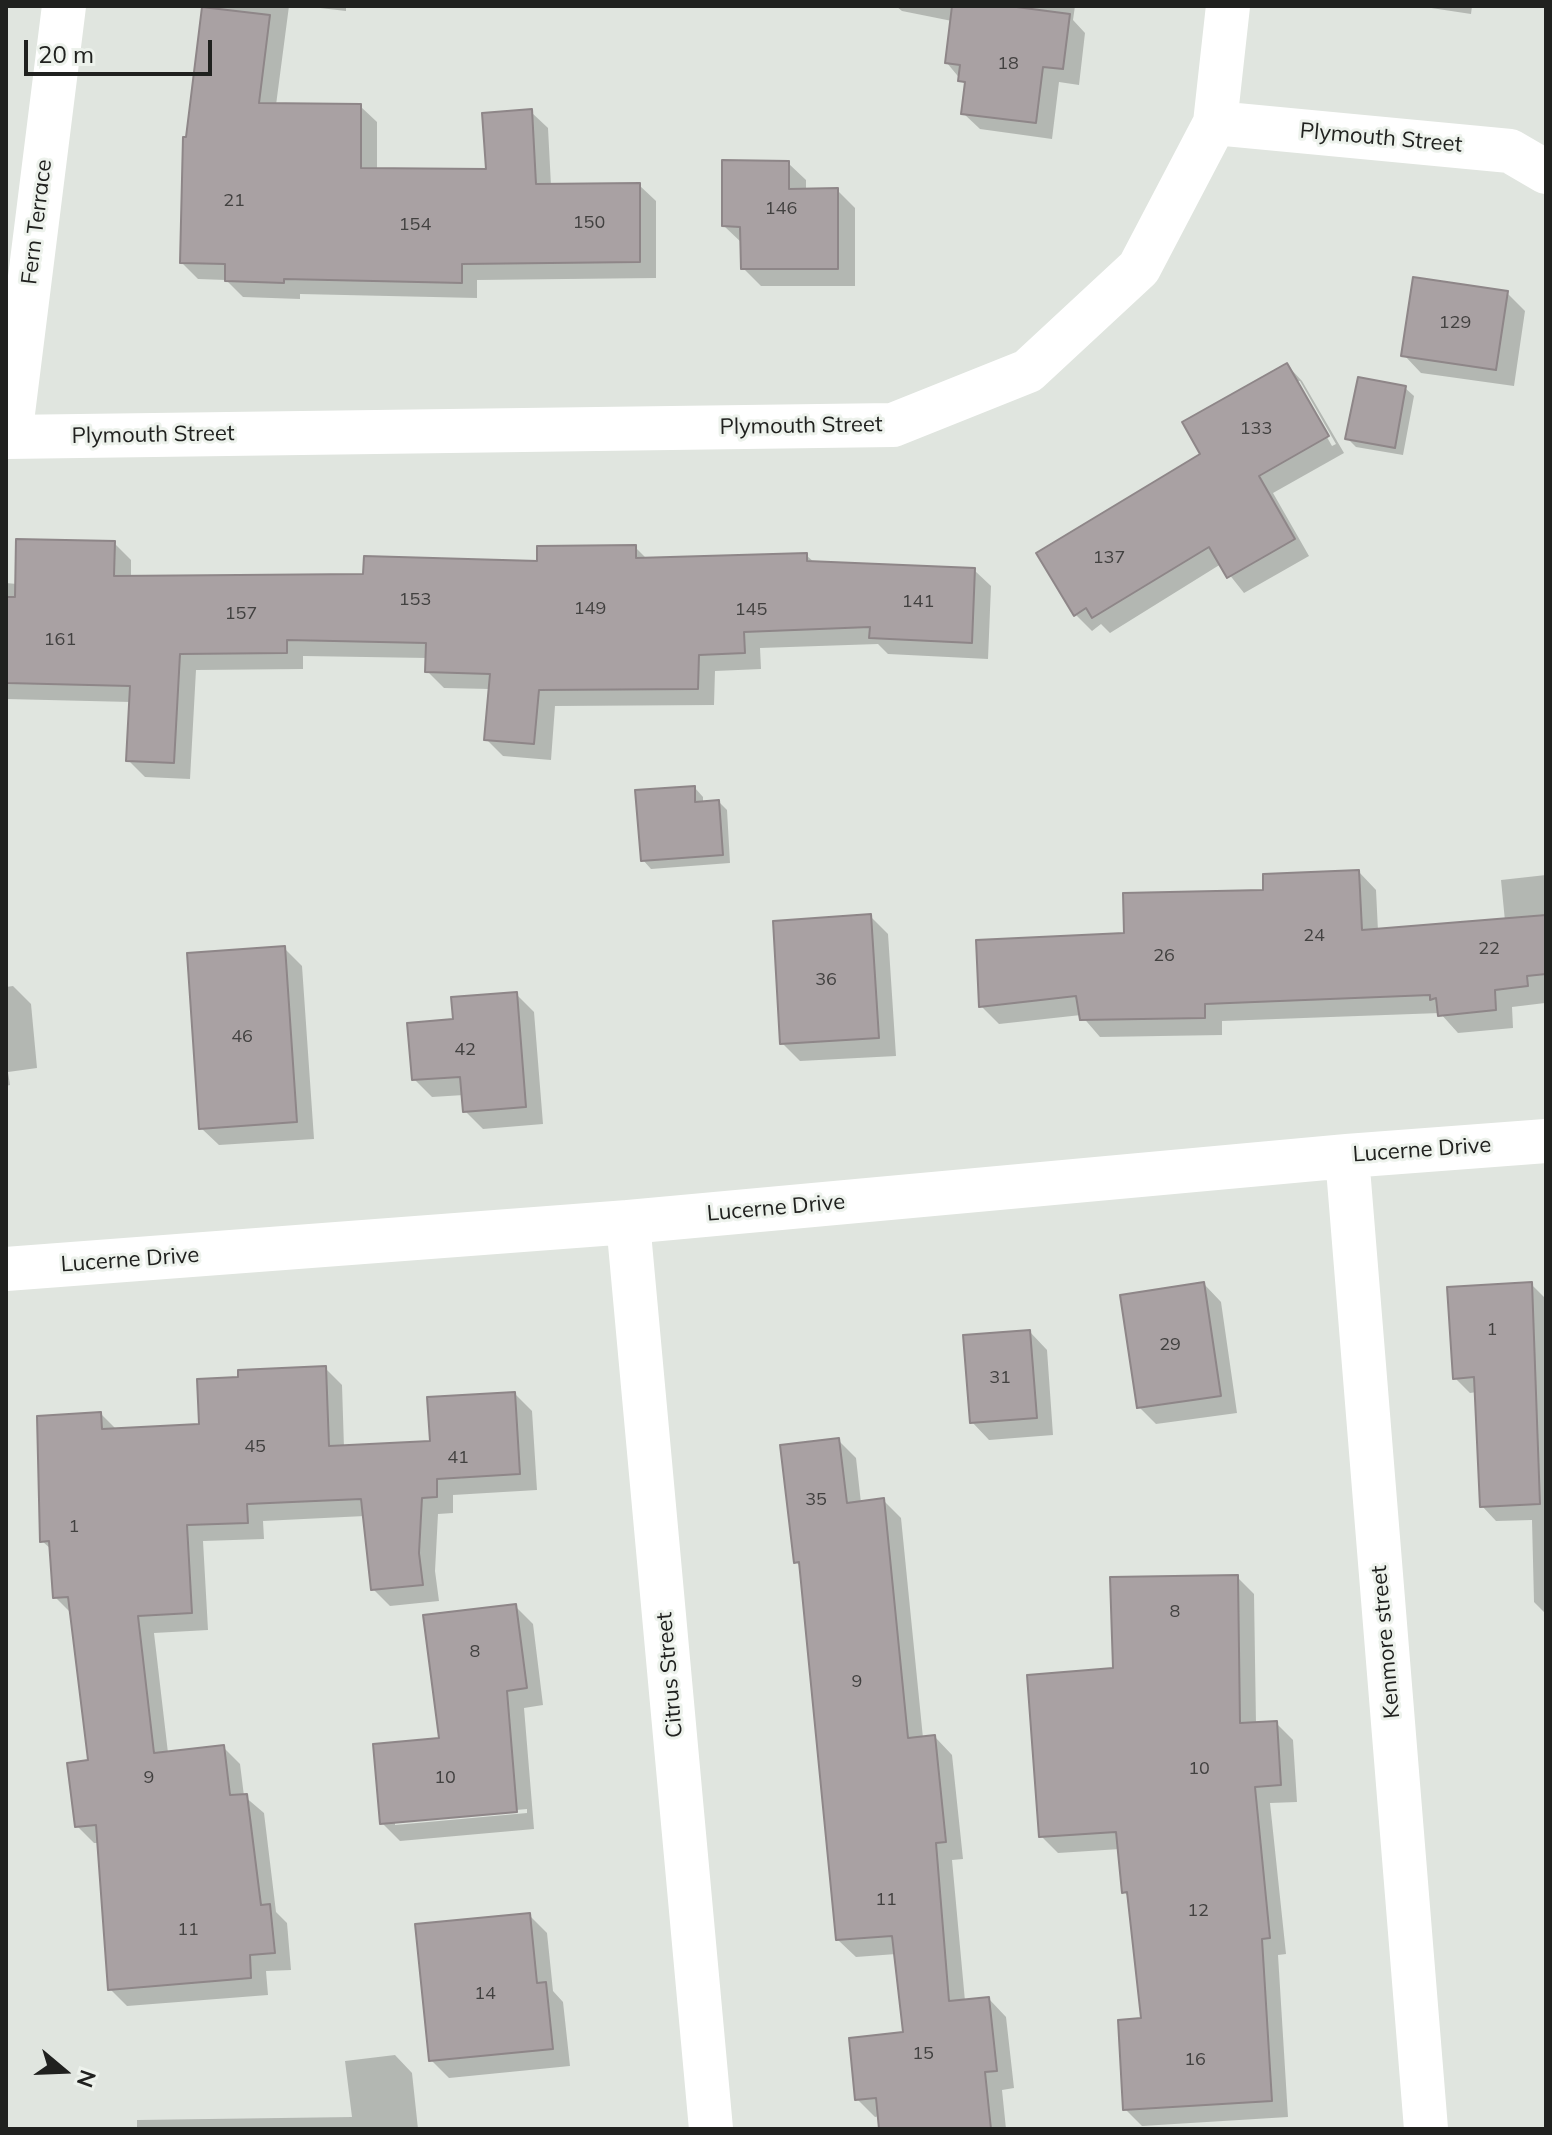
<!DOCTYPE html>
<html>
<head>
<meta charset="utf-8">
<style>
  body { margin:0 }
  #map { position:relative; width:1552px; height:2135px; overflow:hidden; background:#e0e5df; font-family:Mulish,sans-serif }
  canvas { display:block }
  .frame { position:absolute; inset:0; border:8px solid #20211f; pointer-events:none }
  .north { position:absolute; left:24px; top:2031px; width:80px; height:80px; -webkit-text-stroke:6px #edf2ec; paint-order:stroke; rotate:109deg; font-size:22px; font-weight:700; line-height:32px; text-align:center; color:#20211f }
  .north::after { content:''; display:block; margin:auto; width:28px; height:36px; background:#20211f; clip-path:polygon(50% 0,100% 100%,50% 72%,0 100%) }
  .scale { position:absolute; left:24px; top:40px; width:188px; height:36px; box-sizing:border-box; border:4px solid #20211f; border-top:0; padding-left:10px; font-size:24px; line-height:28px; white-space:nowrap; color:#20211f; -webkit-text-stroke:6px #edf2ec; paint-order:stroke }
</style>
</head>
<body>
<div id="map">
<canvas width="1552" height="2135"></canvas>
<div class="frame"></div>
<div class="north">N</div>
<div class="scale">20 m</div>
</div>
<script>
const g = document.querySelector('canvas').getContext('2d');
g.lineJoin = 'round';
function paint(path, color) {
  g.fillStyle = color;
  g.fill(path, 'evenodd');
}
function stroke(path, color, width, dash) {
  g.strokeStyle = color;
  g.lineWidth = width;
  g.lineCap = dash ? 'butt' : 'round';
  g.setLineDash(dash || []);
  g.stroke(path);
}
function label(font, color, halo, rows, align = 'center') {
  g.font = font + ' Mulish,sans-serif';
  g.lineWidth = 6;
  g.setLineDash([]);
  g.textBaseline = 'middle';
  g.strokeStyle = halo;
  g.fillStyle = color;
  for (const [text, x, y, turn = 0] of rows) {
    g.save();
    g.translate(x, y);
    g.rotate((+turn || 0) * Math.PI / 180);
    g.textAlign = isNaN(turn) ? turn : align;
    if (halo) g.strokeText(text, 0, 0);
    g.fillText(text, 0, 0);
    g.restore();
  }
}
const shadow = new Path2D(`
  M204 6H289L276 105 360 106 377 122V170L488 172 531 112 548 128 551 186 639 185 656 201V278L477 280V298L300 294V299L243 297 226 280 198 279 182 263 188 139Z
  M303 6H346V11Z
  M896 6H1075L1073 20 1085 33 1079 85 1059 82 1052 139 980 129 963 113 967 87 947 63 952 21 902 11Z
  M1418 6H1472L1471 14Z
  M788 163 806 180V191L837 190 855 208V286H761L743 268V244L724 226Z
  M1507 293 1525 311 1514 386 1421 373 1404 355Z
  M1287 365 1302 381 1344 453 1273 493 1309 556 1244 593 1221 564 1110 633 1101 624 1092 631 1076 615 1038 554 1203 455ZM1295 381H1300L1336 444 1332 446Z
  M1405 388 1414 396 1403 455 1356 447 1347 438Z
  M114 543 131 560V578L365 576 539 563 635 547 648 560 806 555 815 563 974 570 991 586 988 659 888 654 878 644 760 648 761 669 715 671 714 705 555 706 551 760 503 756 486 739 490 689 444 688 427 671 428 658 303 656V669L196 670 190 779 145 777 128 760 131 702 6 699V583L17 584Z
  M695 788 703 797V803L719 802 727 810 730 863 651 869 643 860Z
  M1359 872 1376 890 1378 931 1505 921 1501 880 1546 875 1545 1003 1512 1007 1513 1028 1458 1033 1440 1013 1222 1021V1035L1100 1037 1081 1015 999 1024 981 1006 1126 935 1265 892Z
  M870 916 888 934 896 1056 800 1061 782 1043Z
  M284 948 302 966 314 1139 219 1145 201 1128Z
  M13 986 31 1004 37 1068 8 1072 10 1085 6 1086V987Z
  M516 994 534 1012 543 1124 483 1129 465 1111 464 1095 432 1097 414 1079 455 1021Z
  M1204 1284 1221 1302 1237 1413 1156 1424 1139 1407Z
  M1531 1284 1546 1299V1614L1534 1602 1532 1520 1496 1521 1482 1506 1477 1392 1470 1393 1455 1378Z
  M1030 1332 1047 1350 1053 1435 989 1440 972 1422Z
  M325 1368 342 1385 344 1448 432 1443 515 1394 532 1411 537 1490 453 1495V1513L438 1514 435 1571 439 1601 390 1606 373 1589 365 1516 263 1521 264 1539 203 1541 208 1630 154 1633 168 1753 223 1747 240 1764 244 1796 264 1813 276 1912 287 1923 291 1970 266 1971 268 1995 127 2006 110 1989 99 1843H94L77 1826 90 1762 72 1614 55 1597 52 1550 42 1541 101 1414 117 1430 201 1426 240 1379Z
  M838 1440 856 1458 861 1503 883 1500 901 1518 923 1738 935 1737 952 1755 963 1859 952 1860 965 2001 989 1999 1006 2017 1014 2088 1002 2090 1006 2129H881L880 2116 875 2117 857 2099 905 2034 896 1954 856 1957 838 1940 802 1568 796 1562Z
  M1237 1577 1254 1594 1256 1724 1276 1723 1293 1740 1297 1802 1270 1803 1286 1954 1278 1955 1288 2117 1142 2126 1125 2109 1144 2020 1130 1898 1124 1892 1120 1849 1058 1853 1041 1836 1115 1669Z
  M515 1606 533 1624 543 1705 524 1708 534 1829 400 1841 382 1823 441 1740ZM527 1809V1813L395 1825V1821Z
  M529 1915 547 1933 553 1991 563 2002 570 2066 449 2078 431 2060Z
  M395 2055 412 2073 418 2129H137V2120L352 2117 345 2061Z`);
const building = new Path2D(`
  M952 6H1009L1070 14 1063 69 1043 67 1036 123 961 114 965 82 958 81 960 65 945 63Z
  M202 7 270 15 259 103 361 104V168L486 169 482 113 532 109 536 184 640 183V262L462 264V283L284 279V283L225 281V264L180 263 183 137H186Z
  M722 160 789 161V189L838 188V269H741L740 227 722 226Z
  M1413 277 1508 291 1496 370 1401 356Z
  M1287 363 1329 436 1259 476 1295 539 1227 578 1209 547 1092 618 1086 608 1074 616 1036 553 1200 454 1182 422Z
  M1358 377 1406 386 1395 448 1345 439Z
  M16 539 115 541 114 576 363 574 364 556 537 561V546L636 545V558L807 553V561L975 568 972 643 869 638 870 627 744 632 745 653 699 655 698 689 539 690 534 744 484 740 490 674 425 672 426 643 287 640V653L180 654 174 763 126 761 130 686 6 683V597H15Z
  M695 786V802L719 800 723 855 641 861 635 790Z
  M1359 870 1362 930 1546 915V974L1527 976 1528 986 1495 990 1496 1010 1438 1016 1436 998 1430 1000V995L1205 1004V1018L1080 1020 1076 996 979 1007 976 940 1124 933 1123 893 1263 890V874Z
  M871 914 879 1038 780 1044 773 921Z
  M285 946 297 1122 199 1129 187 953Z
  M517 992 526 1107 463 1112 460 1077 412 1080 407 1023 453 1019 451 997Z
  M1204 1282 1221 1396 1137 1408 1120 1295Z
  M1532 1282 1540 1504 1480 1507 1474 1377 1453 1379 1447 1287Z
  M1030 1330 1037 1418 970 1423 963 1335Z
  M326 1366 329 1446 430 1441 427 1397 515 1392 520 1474 437 1479V1497L422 1498 419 1553 423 1585 371 1590 361 1499 247 1504 248 1523 187 1525 192 1613 138 1616 154 1753 224 1745 230 1795 247 1794 261 1905 270 1904 275 1953 250 1955 251 1978 108 1990 96 1825 75 1827 67 1763 88 1760 68 1597 53 1598 49 1541 40 1542 37 1416 101 1412 102 1429 199 1424 197 1379 238 1377V1370Z
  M839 1438 847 1503 884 1498 908 1738 935 1735 946 1842 936 1843 949 2001 989 1997 997 2071 985 2072 991 2129H879L876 2098 855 2100 849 2038 903 2032 892 1936 836 1940 799 1562 794 1563 780 1445Z
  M1238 1575 1240 1723 1277 1721 1281 1785 1255 1787 1270 1938 1262 1939 1272 2101 1123 2110 1118 2020 1141 2018 1127 1892 1122 1893 1116 1832 1039 1837 1027 1675 1113 1668 1110 1577Z
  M516 1604 527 1688 507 1691 517 1812 380 1824 373 1744 439 1738 423 1615Z
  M530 1913 537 1983 546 1982 553 2049 429 2061 415 1924Z`);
const minor = new Path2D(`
  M1215 123 1510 151 1546 172
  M6 437 893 425 1028 371 1139 268 1215 123 1228 6
  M10 437 64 6
  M1347 1156 1426 2129
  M628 1222 711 2129
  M6 1269 628 1222 1347 1156 1546 1141`);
const numberNames = [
  ["18",1008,64],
  ["21",234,201],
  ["146",781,209],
  ["150",589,223],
  ["154",415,225],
  ["129",1455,323],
  ["133",1256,429],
  ["137",1109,558],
  ["153",415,600],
  ["141",918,602],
  ["149",590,609],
  ["145",751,610],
  ["157",241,614],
  ["161",60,640],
  ["24",1314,936],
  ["22",1489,949],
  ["26",1164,956],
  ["36",826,980],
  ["46",242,1037],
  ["42",465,1050],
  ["1",1492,1330],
  ["29",1170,1345],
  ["31",1000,1378],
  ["45",255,1447],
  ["41",458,1458],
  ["35",816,1500],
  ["1",74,1527],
  ["8",1175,1612],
  ["8",475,1652],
  ["9",857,1682],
  ["10",1199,1769],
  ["9",149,1778],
  ["10",445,1778],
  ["11",886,1900],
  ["12",1198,1911],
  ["11",188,1930],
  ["14",485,1994],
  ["15",923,2054],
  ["16",1195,2060]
];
const streetNames = [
  ["Plymouth Street",1381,138,5],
  ["Fern Terrace",37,222,-83],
  ["Plymouth Street",801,426,-1],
  ["Plymouth Street",153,435,-1],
  ["Lucerne Drive",1422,1150,-4],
  ["Lucerne Drive",776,1208,-5],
  ["Lucerne Drive",130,1260,-4],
  ["Kenmore street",1386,1642,-95],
  ["Citrus Street",670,1675,-95]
];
paint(shadow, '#0003');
paint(building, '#a9a1a3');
stroke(building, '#8e8688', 2);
stroke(minor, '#fff', 44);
label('18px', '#424140', null, numberNames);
label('22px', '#20211f', '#edf2ec', streetNames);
</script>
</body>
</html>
